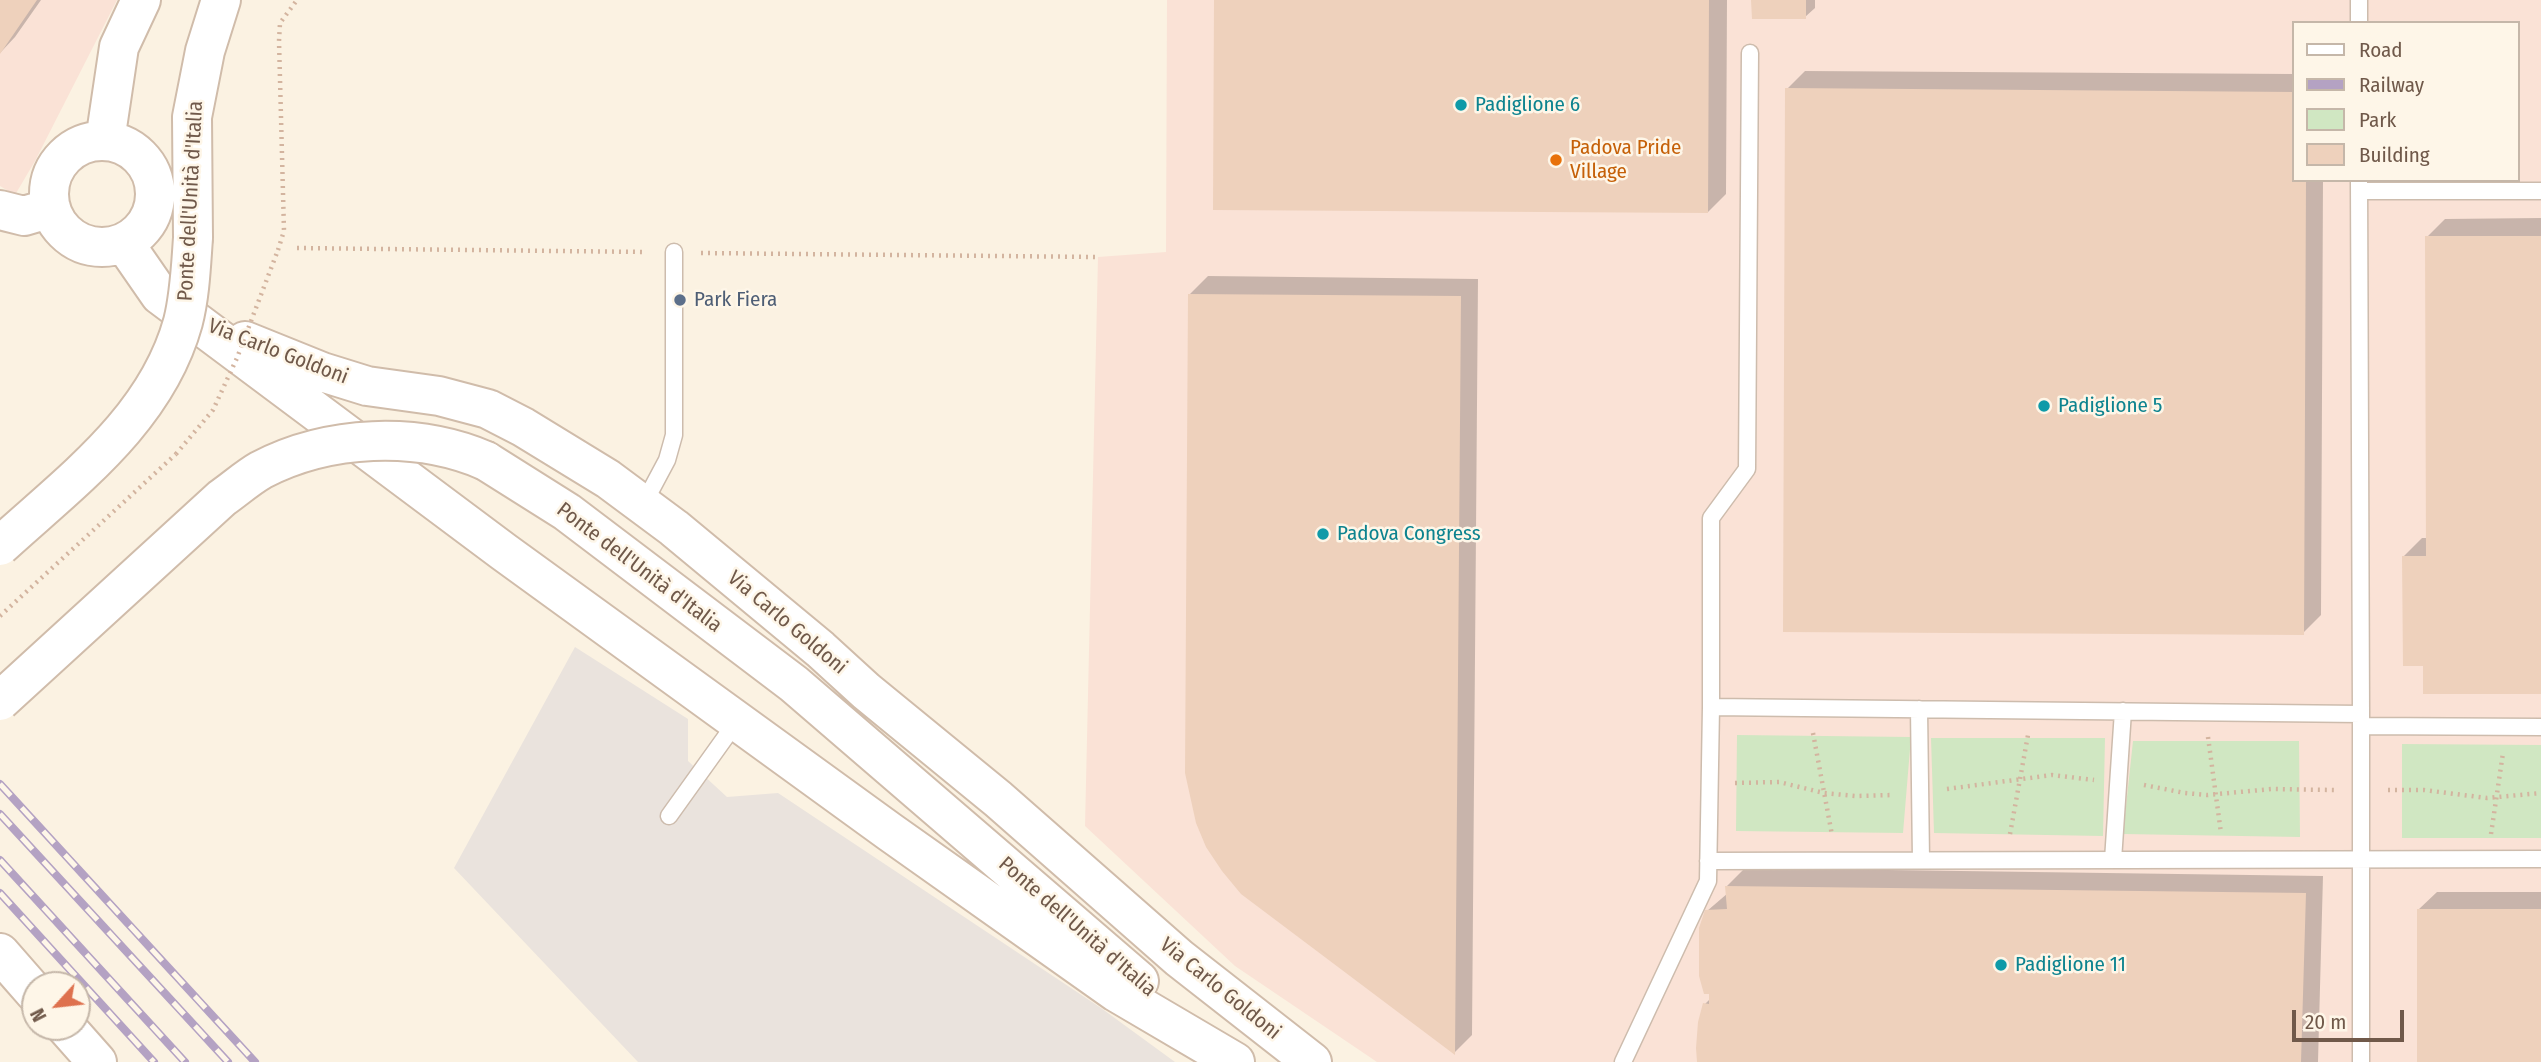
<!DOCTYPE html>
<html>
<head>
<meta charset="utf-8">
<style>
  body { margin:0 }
  #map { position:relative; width:2541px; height:1062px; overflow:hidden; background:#fbf2e2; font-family:"Fira Sans Condensed",sans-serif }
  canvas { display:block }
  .legend { position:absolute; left:2292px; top:21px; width:228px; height:161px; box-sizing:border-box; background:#fef6e8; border:2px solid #c5b7a9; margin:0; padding:9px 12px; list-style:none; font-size:21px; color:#70594a }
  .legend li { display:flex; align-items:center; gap:14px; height:35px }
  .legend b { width:35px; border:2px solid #c5b7a9 }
  .north { position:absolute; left:21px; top:971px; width:70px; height:70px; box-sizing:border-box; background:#fef6e8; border:2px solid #c5b7a9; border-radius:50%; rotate:243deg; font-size:19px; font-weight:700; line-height:28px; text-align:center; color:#70594a }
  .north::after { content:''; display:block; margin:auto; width:24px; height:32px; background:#de714e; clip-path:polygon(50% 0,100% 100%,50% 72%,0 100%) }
  .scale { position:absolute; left:2292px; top:1010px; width:112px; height:32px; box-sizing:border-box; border:4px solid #70594a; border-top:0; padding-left:9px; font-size:21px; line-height:24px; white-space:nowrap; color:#70594a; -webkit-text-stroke:5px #fef6e8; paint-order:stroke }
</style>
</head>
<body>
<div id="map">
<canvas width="2541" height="1062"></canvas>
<ul class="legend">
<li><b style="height:9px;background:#fff"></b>Road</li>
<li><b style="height:9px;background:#b4a2c3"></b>Railway</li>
<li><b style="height:19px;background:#d0e7c2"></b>Park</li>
<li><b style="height:19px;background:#eed1bc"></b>Building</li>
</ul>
<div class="north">N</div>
<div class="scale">20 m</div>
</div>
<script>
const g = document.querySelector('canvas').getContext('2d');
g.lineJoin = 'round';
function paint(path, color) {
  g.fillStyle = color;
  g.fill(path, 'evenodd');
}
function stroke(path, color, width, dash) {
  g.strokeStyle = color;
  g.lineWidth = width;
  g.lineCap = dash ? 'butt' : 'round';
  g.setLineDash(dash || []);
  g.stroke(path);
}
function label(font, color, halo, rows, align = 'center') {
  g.font = font + ' "Fira Sans Condensed",sans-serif';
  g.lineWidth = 5;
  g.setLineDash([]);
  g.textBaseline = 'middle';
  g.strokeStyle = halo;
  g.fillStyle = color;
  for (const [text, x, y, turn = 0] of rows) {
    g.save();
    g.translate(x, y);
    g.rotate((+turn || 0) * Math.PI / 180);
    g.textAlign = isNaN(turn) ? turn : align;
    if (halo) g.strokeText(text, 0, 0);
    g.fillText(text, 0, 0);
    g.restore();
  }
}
const commercial = new Path2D(`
  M0 0H117L35 161 15 195 0 186Z
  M1167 0H2541V1062H1377L1235 966 1085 826 1098 257 1166 252ZM2294 23H2518V180H2294Z`);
const industrial = new Path2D(`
  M575 647 688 719V761L727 797 778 793 1101 1008 1175 1062H638L454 868Z`);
const green = new Path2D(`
  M1737 735 1911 737 1903 833 1736 831Z
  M1931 738H2105L2103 836 1934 833Z
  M2133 741H2299L2300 837 2123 834Z
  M2402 744 2541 745V838H2402Z`);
const shadow = new Path2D(`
  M0 0H41L15 37 0 53Z
  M1216 0H1727L1726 194 1708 212Z
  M1753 0H1815V8L1805 17Z
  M1805 71 2294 74V180H2323L2321 615 2303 633 1787 89Z
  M2541 218V692L2425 665 2404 556 2422 538H2428L2427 237 2445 219Z
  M1208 276 1478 279 1472 1035 1455 1052 1190 294Z
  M1745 868 2323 876 2318 1062H1699L1705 1004 1711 998 1707 911 1728 893 1727 886Z
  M2437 892H2541V1062H2419L2418 910Z`);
const building = new Path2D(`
  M0 0H37L0 54Z
  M1214 0H1709L1708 213 1213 210Z
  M1751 0H1806V19H1752Z
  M1785 88 2294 92V180H2306L2304 635 1783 632Z
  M2425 236H2541V694H2423V666H2403L2402 556H2426Z
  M1188 294 1461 296 1455 1055 1241 894 1222 871 1206 847 1196 823 1185 773Z
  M1725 886 2306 893 2301 1062H1697L1696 1048 1698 1022 1703 1003 1709 1004V994H1704L1699 976V928L1705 910 1727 909Z
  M2417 909H2541V1062H2417Z`);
const path = new Path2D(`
  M297 248 646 252
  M278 250 284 231 279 41 280 23 297 0
  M701 253 1098 257
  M0 616 176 454
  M1813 733 1832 835
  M2208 737 2221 833
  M1735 783 1779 782 1824 793 1855 796 1893 795
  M2144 785 2185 793 2207 795 2272 789 2334 790
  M1947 789 2052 775 2094 780
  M2388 790H2424L2487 798 2541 793
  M2010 834 2028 735
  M2491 834 2503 753`);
const lane = new Path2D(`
  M2359 0V23
  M1750 53 1747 469 1711 518V707L2361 714 2359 180
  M2359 191H2541
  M643 505 667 460 674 435V252
  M1919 709 1921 860
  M2361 714V1062
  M2361 726 2541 727
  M669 816 737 721
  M2113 860 2123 711
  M1708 861 2541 859
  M1623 1062 1708 881 1711 707`);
const secondary = new Path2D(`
  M105 141 119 47 141 0
  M49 194a53 53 0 1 1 106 0a53 53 0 1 1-106 0Z
  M0 210 24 216 51 208
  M193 238 192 117 205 51 221 0
  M124 243 160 295 504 552 890 832 1116 992 1235 1062
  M245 341 322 372 367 386 439 396 488 409 523 427 608 479 674 528 820 649 866 691 998 799 1179 958 1312 1062
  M486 461 567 512 794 684 1139 981
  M0 953 35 993
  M66 1027 97 1062`);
const rail = new Path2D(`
  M0 784 255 1062
  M0 814 228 1062
  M0 860 185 1062
  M0 893 154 1062`);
const pathBridge = new Path2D(`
  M176 454 213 410 237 358 278 250`);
const secondaryBridge = new Path2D(`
  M0 546C71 481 156 420 183 322 190 295 191 265 193 238
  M0 701 222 498C235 489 247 478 261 470 328 435 417 431 486 461`);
const markers = [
  [1461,105,7,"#0f9aa8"],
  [1556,160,7,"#e8710a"],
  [680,300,7,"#5c6f8a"],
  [2044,406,7,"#0f9aa8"],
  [1323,534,7,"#0f9aa8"],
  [2001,965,7,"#0f9aa8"]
];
const cultureNames = [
  ["Padiglione 6",1475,105],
  ["Padiglione 5",2058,406],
  ["Padova Congress",1337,534],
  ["Padiglione 11",2015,965]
];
const foodNames = [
  ["Padova Pride",1570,148],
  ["Village",1570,172]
];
const streetNames = [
  ["Ponte dell'Unità d'Italia",191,201,-87],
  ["Via Carlo Goldoni",278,352,21],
  ["Ponte dell'Unità d'Italia",639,568,37],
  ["Via Carlo Goldoni",787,623,40],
  ["Ponte dell'Unità d'Italia",1077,927,41],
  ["Via Carlo Goldoni",1220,989,39]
];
const serviceNames = [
  ["Park Fiera",694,300]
];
paint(commercial, '#fae2d6');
paint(industrial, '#eae3dd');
paint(green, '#d0e7c2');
paint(shadow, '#0003');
paint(building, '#eed1bc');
stroke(lane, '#cdbcad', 19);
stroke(secondary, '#d0bcaa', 42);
stroke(path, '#d3b49f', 4.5, [2, 5]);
stroke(lane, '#fff', 16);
stroke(secondary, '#fff', 38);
stroke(rail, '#b4a2c3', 8);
stroke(rail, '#fef6e8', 5, [16]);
stroke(secondaryBridge, '#d0bcaa', 42, []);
stroke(pathBridge, '#d3b49f', 4.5, [2, 5]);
stroke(secondaryBridge, '#fff', 38);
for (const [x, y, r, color] of markers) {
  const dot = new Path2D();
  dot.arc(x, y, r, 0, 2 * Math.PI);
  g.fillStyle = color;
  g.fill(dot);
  stroke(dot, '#fef6e8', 2.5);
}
label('21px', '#0d838f', '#fef6e8', cultureNames, 'left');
label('21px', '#c56008', '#fef6e8', foodNames, 'left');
label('21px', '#70594a', '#fef6e8', streetNames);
label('21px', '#4e5e75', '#fef6e8', serviceNames, 'left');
</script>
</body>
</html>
